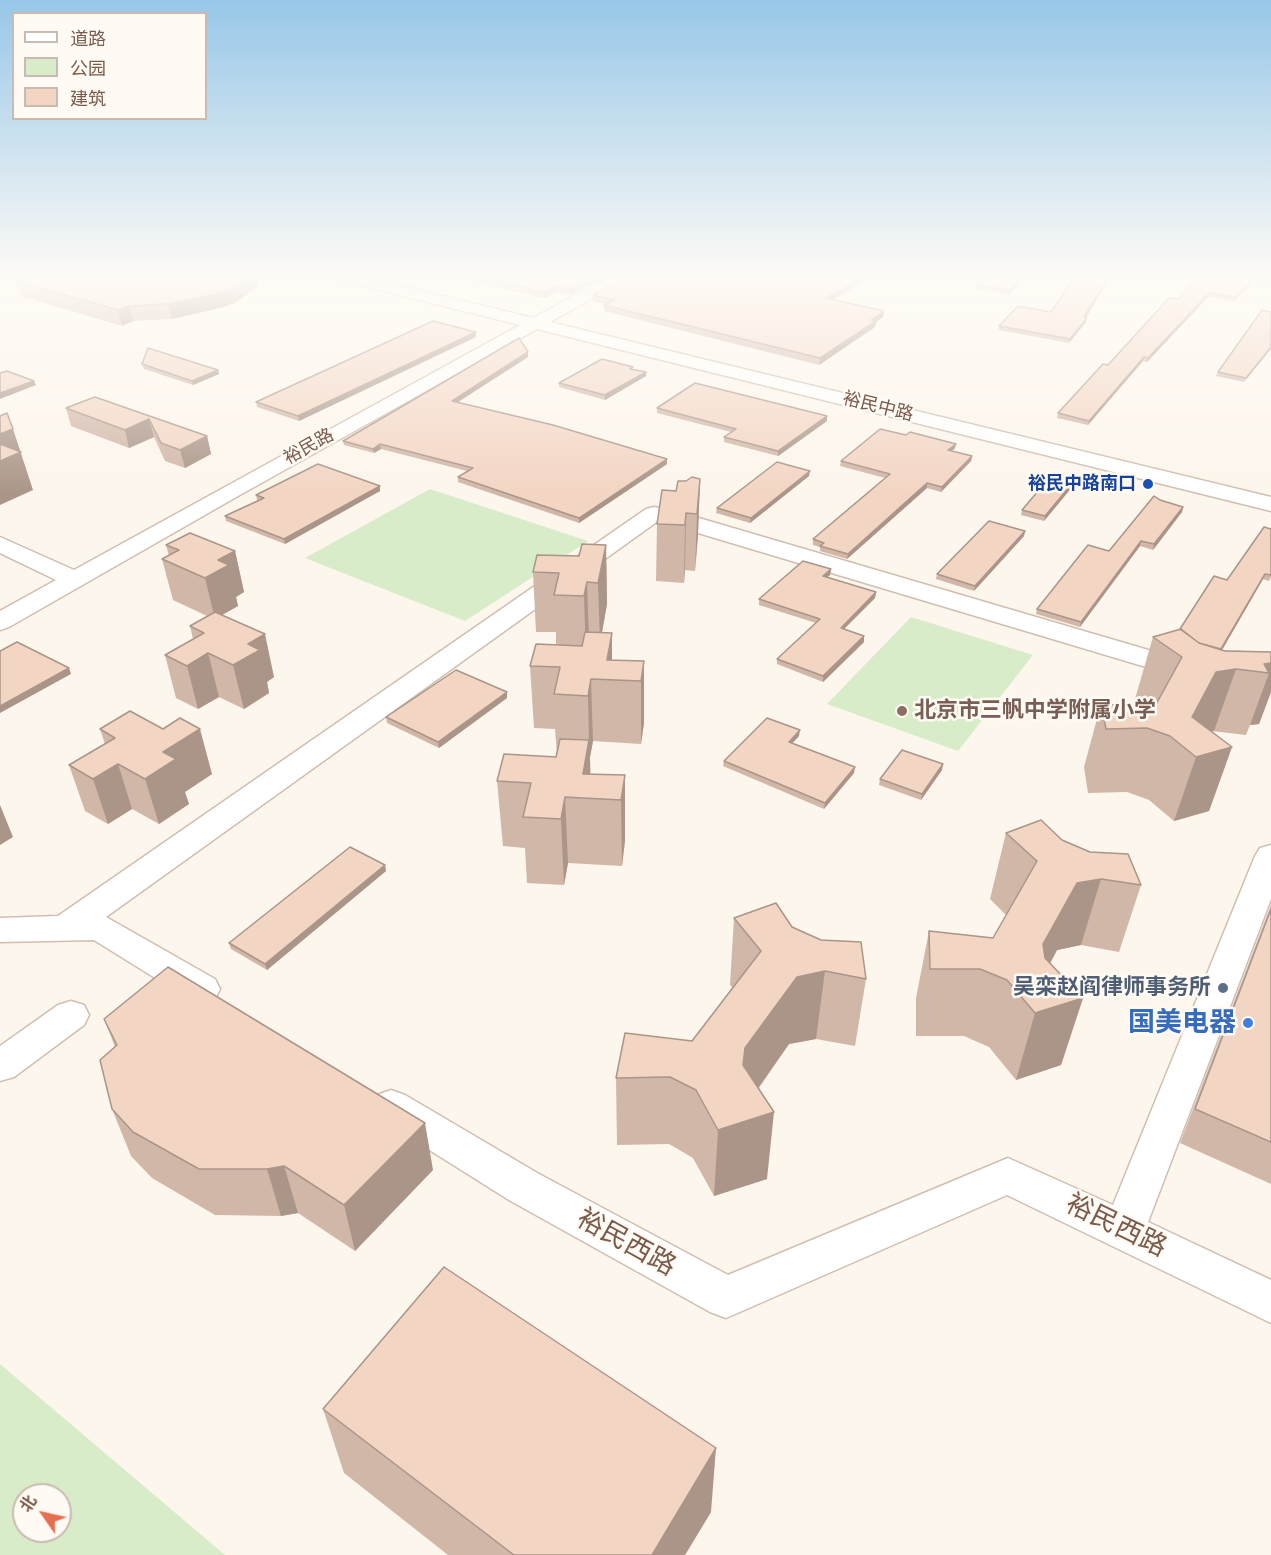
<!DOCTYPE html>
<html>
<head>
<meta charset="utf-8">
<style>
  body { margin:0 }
  #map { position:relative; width:1271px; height:1555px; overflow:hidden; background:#fdf6ec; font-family:Karla,"Noto Sans SC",sans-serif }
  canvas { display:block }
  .legend { position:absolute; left:12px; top:12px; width:195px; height:108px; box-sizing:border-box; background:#fffaf3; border:2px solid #cabbb1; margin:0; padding:8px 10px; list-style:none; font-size:18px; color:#7a5c4d }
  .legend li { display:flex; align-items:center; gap:12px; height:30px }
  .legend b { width:30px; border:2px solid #cabbb1 }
  .north { position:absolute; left:12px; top:1483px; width:60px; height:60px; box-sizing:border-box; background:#fffaf3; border:2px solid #cabbb1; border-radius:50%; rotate:304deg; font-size:16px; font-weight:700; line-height:24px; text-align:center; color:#7a5c4d }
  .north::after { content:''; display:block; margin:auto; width:21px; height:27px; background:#e76f51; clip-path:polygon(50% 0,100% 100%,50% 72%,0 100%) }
</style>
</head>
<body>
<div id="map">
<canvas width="1271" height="1555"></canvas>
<ul class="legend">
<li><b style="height:8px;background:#fff"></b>道路</li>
<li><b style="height:16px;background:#d8ecc9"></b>公园</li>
<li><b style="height:16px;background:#f3d5c3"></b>建筑</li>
</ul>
<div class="north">北</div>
</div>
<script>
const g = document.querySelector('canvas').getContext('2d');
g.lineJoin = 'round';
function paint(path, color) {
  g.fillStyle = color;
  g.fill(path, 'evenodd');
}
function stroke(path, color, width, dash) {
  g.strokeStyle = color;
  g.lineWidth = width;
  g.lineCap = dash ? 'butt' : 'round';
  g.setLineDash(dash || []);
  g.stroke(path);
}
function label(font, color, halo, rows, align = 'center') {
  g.font = font + ' Karla,"Noto Sans SC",sans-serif';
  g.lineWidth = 5;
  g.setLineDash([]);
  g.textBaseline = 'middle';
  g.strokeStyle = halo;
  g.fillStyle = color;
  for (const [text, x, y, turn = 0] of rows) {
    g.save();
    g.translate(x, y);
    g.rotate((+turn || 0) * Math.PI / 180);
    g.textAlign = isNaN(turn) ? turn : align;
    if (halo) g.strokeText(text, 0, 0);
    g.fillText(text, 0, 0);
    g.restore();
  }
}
const green = new Path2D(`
  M430 489 588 541 465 621 305 558Z
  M911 617 1033 655 958 751 827 704Z
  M0 1364 225 1555H0ZM24 1495H60V1531H24Z`);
const minor = new Path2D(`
  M337 277H364L533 318 609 277H628L626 280 550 322 1271 497V511L537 329 238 496 9 627 0 630V611L56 580 0 553V537L74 570 520 325 339 280Z
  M1254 277H1271V283L1256 280Z
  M654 507 675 511 1196 664 1199 670 1196 676 1186 678 1176 676 658 521 106 917 215 979 220 989 215 999 202 1003 189 999 94 940 0 942V918L58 916 646 509Z
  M1271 845V899L1148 1222 1271 1280V1323L1007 1195 726 1318 710 1312 509 1200 377 1117 371 1106 377 1095 391 1090 405 1095 539 1174 728 1275 1008 1158 1113 1205 1255 856 1260 848Z
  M71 1001 84 1005 89 1015 84 1025 14 1077 0 1081V1046L58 1005Z`);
const wall = new Path2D(`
  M458 277H605L570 295 556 292 544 298 458 278Z
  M626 277H871L833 300 884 311 883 317 876 322 875 327 819 365 604 311V305L606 304 593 301V295Z
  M984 277H1025L1009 295 976 289V285Z
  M1110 277 1086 318V322L1069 343 998 330 999 326 1051 312Z
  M1253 279 1252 283 1234 301 1208 297 1147 362 1143 361 1088 425 1057 418 1058 413 1178 299Z
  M16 281 259 285 237 302 224 307 172 319 133 321 122 326 21 296Z
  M1271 312 1244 382 1216 376 1218 372Z
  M476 337 299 421 257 407 256 402Z
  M528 352V357L457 402 667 459V464L579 523 458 482V477L467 471 381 449 374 453 344 445 343 441Z
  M142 364 218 370 219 374 193 385 144 369Z
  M633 369 646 376 605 400 559 387V383Z
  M95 397 207 436 211 454 185 468 165 461 154 437 129 448 71 426 66 408Z
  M657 408 827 421 778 456 724 442V437L731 432 657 413Z
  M955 448 952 451 972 456 971 461 941 492 927 488 847 559 820 551V547L813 545V539L885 478 840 466 841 461Z
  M809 476 750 523 716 513 717 508Z
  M700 479 698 535 695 571 685 570 684 583 656 581 657 524 676 491 686 481Z
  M380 486V491L285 544 226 521 225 516 259 500H257L256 495Z
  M1073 486 1044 521 1021 515 1022 510Z
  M1160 500 1183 507 1182 512 1153 550 1140 546 1080 627 1036 614 1037 609 1109 551Z
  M1264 527 1271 577 1269 581 1263 579 1222 650 1271 652V692L1259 724 1250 725 1246 735 1212 731 1232 747 1209 811 1174 821 1149 800 1127 792 1088 793 1084 767 1101 704 1146 708 1135 699 1153 637 1180 629 1227 580Z
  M1025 531 1024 536 974 591 936 579 937 574Z
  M166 545 235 551 244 592 236 597 238 606 222 615 274 677 267 682 269 693 244 709 219 697 198 709 176 698 165 655 193 639 190 626 207 616 173 600 162 559 169 556Z
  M606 545 607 604 602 633H612V660L644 661V723L641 744 593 741 590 757V774L625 775V840L622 866 568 863 564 885 527 883 525 848 503 846 497 781 556 757 557 754 555 729 534 728 530 666 556 645V632H536L533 572 579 556Z
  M831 569 830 575 827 577 876 592 875 598 844 629 864 636V642L823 682 777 664V659L816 623 759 605V599Z
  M507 692V698L439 748 387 723 386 717Z
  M100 729 212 774 185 792 189 804 159 824 132 809 108 824 85 811 69 765 105 744Z
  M799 736 792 743 854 773 824 809 723 766 724 761Z
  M942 770 921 800 879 785 880 779Z
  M1006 833 1062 840 1141 885 1119 952 1081 945 1057 950 1050 964 1083 998 1061 1065 1016 1080 989 1047 964 1036H916V998L929 931 993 938 1006 915 990 899Z
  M385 865 386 871 267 970 231 949 229 943Z
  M1271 905V1184L1180 1143Z
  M734 918 792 927 866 979 855 1046 816 1039 789 1044 759 1088 767 1179 714 1196 693 1158 669 1144 617 1145 616 1078 692 1041 733 988 730 985Z
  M104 1019 433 1170 355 1251 298 1213 281 1216 215 1215 152 1178 131 1156 112 1109 115 1047Z
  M323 1409 711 1512 685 1555H448L344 1473Z`);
const shadedWall = new Path2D(`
  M248 277H258L259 285 237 302 224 307 172 319 168 304Z
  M593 277H605L570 295V289Z
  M862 277H871L826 304V298Z
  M1022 277H1025L1009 295 1010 290Z
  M1109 277H1110L1083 322 1084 317Z
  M1253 279 1252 283 1234 301 1236 297Z
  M555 286 556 292 544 298V292Z
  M1209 293 1208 297 1147 362 1148 358Z
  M129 306 133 321 122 326 118 310Z
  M884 311 883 317 876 322 875 327 819 365 820 358 871 320Z
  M1087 318 1086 322 1069 343 1070 339Z
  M476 332V337L299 421 298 416Z
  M1271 347V349L1244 382 1246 378Z
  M528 352V357L452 406V401Z
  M1144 357 1143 361 1088 425 1089 421Z
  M218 370 219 374 193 385 192 381Z
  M646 372V376L605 400V395Z
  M34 381 36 385 0 399V393Z
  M827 416V421L778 456V451Z
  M149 419 154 437 129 448 125 430Z
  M13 429 33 490 0 505V434Z
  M207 436 211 454 185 468 180 450Z
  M380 444 381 449 374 453 373 449Z
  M956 444 955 448 947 455 948 450Z
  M972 456 971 461 941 492 942 487Z
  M667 459V464L579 523V518Z
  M810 471 809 476 750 523 751 518Z
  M700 479 698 535 695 571 697 514Z
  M1074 481 1073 486 1044 521 1045 516Z
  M927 483V488L847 559 848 554Z
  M380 486V491L285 544 284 539Z
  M1183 507 1182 512 1153 550 1154 544Z
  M686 513 685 570 684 583 685 525Z
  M1025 531 1024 536 974 591 975 586Z
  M1141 541 1140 546 1080 627 1081 622Z
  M606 545 607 604 600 643 598 583Z
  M235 551 244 592 236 597 238 606 215 619 205 578 218 560Z
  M831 569 830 575 823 581V576Z
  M1265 574 1263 579 1214 664 1216 658Z
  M587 582 589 642 586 657 584 596Z
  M876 592 875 598 840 633 841 628Z
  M612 633V680L607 660Z
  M265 634 274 677 267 682 269 693 244 709 233 665 248 644Z
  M864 636V642L823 682V676Z
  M208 653 219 697 198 709 187 666Z
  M644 661V723L641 744V681Z
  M1271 663V692L1259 724 1250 725 1269 673 1264 664Z
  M69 668 71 674 0 713V706Z
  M1236 669 1214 731 1195 734 1192 717 1216 672Z
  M591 679 593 741 590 757 591 799 583 774 589 742 588 696Z
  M507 692V698L439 748 438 742Z
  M200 729 212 774 185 792 189 804 159 824 145 779 163 752Z
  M800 730 799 736 788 748 789 742Z
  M1232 747 1209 811 1174 821 1196 757Z
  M118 764 132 809 108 824 93 779Z
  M943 764 942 770 921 800 922 794Z
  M855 767 854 773 824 809 825 803Z
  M625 775V840L622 866 621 800Z
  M565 797 568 863 564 885 561 819Z
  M0 805 13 837 0 845Z
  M385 865 386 871 267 970 265 964Z
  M1101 879 1081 945 1057 950 1028 1004 1043 944 1077 883Z
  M825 971 816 1039 789 1044 739 1115 745 1048 797 977Z
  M1083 998 1061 1065 1016 1080 1035 1013Z
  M774 1112 767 1179 714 1196 718 1130Z
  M425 1123 433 1170 355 1251 344 1205Z
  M284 1166 298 1213 281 1216 267 1169Z
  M716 1448 711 1512 685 1555H652Z`);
const building = new Path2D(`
  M31 277H248L234 287 221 293 168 304 129 306 118 310 16 281Z
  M479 277H593L570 289 555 286 544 292Z
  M626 277H862L826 298 884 311 871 320 876 321 820 358 604 305 615 300 593 295Z
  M984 277H1022L1010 290 976 285Z
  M1075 277H1109L1084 317 1087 318 1070 339 999 326 1018 306 1051 312Z
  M1198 277H1242L1253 279 1236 297 1209 293 1148 358 1144 357 1089 421 1058 413 1103 364 1108 365 1169 298 1178 299Z
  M1262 310 1271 312V347L1246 378 1218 372Z
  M433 321 476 332 298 416 256 402Z
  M519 338 528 352 452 401 553 425 667 459 579 518 458 477 473 468 380 444 373 449 343 441Z
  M148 348 218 370 192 381 142 364Z
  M602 359 633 367 630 369 646 372 605 395 559 383Z
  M7 371 34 381 0 393V373Z
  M695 383 827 416 778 451 724 437 736 429 657 408Z
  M95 397 207 436 180 450 161 443 149 419 125 430 66 408Z
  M7 413 13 429 0 434V416Z
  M880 429 906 435 910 432 956 444 948 450 972 456 942 487 927 483 848 554 820 546 824 543 813 539 890 474 841 461Z
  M0 444 21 452 0 461Z
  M777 462 810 471 751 518 717 508Z
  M318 464 380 486 284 539 225 516 264 498 256 495Z
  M1051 476 1074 481 1045 516 1022 510Z
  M692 477 700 479 697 514 686 513 685 525 657 524 662 490 676 491 678 481H686Z
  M1154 496 1160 500 1183 507 1154 544 1141 541 1081 622 1037 609 1088 545 1109 551Z
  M989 521 1025 531 975 586 937 574Z
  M1264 527 1271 529V575L1265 574 1221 649 1199 643 1180 629 1214 576 1227 580Z
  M190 533 235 551 218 560 229 565 205 578 162 559 179 550 166 545Z
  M582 544 606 545 598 583 587 582 584 596 554 595 559 573 533 572 537 555 579 556Z
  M803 561 831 569 823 576 876 592 841 628 864 636 823 676 777 659 820 619 759 599Z
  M215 612 265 634 248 644 260 650 233 665 208 653 187 666 165 655 204 633 190 626Z
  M1181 629 1199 643 1225 651 1271 652V663L1264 664 1269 673 1236 669 1216 672 1192 717 1232 747 1196 757 1170 736 1147 728 1106 729 1101 704 1154 708 1182 657 1153 637Z
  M585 632 612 633 607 660 644 661 641 681 591 679 588 696 554 694 560 667 530 666 536 644 582 646Z
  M17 642 69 668 0 706V651Z
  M456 670 507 692 438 742 386 717Z
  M130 711 163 729 180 718 200 729 163 752 176 759 145 779 118 764 93 779 69 765 115 738 100 729Z
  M767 718 800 730 789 742 855 767 825 803 724 761Z
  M560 739 589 740 583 774 625 775 621 800 565 797 561 819 523 817 531 783 497 781 504 754 556 757Z
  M902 750 943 764 922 794 880 779Z
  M1041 820 1062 840 1090 852 1128 854 1141 885 1101 879 1077 883 1043 944 1045 958 1083 998 1035 1013 1007 980 980 969H930L929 931 993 938 1037 861 1006 833Z
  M350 847 385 865 265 964 229 943Z
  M776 903 792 927 821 940 861 942 866 979 825 971 797 977 745 1048 743 1065 774 1112 718 1130 696 1090 670 1077 616 1078 625 1033 692 1041 761 951 734 918Z
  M1271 909V1142L1195 1109Z
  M168 967 425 1123 344 1205 284 1166 267 1169H199L133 1132 112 1109 100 1060 117 1045 104 1019Z
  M444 1267 716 1448 652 1555H514L323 1409Z`);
const markers = [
  [1148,484,6,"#1a4fb4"],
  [902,711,6,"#8d6e63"],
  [1223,988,6,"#5c6f8a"],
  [1248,1023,6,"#3f7fe0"]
];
const farStreetnames = [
  ["裕民中路",878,407,14],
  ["裕民路",309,447,-29]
];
const farTransitnames = [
  ["裕民中路南口",1136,484]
];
const educationNames = [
  ["北京市三帆中学附属小学",914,711]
];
const serviceNames = [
  ["吴栾赵阎律师事务所",1211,988]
];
const nearShopnames = [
  ["国美电器",1236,1023]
];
const nearStreetnames = [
  ["裕民西路",1116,1226,26],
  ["裕民西路",626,1243,29]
];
paint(green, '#d8ecc9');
stroke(minor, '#d1beb0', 3);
paint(minor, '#fff');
paint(wall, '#d1b7a8');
paint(shadedWall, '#aa9588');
paint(building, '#f3d5c3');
stroke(building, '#aa9588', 1.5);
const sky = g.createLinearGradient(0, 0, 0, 494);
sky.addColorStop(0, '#97c7e8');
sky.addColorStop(0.56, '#fefbf6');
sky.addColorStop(1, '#fefbf600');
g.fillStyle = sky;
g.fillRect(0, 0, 1271, 494);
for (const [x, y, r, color] of markers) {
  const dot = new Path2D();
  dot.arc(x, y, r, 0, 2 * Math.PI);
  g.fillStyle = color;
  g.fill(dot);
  stroke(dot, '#fffaf3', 2);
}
label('18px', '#7a5c4d', '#fffaf3', farStreetnames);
label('bold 18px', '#164399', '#fffaf3', farTransitnames, 'right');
label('bold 22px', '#785e54', '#fffaf3', educationNames, 'left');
label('bold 22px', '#4e5e75', '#fffaf3', serviceNames, 'right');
label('bold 27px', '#366cbe', '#fffaf3', nearShopnames, 'right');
label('27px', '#7a5c4d', '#fffaf3', nearStreetnames);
</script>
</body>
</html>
